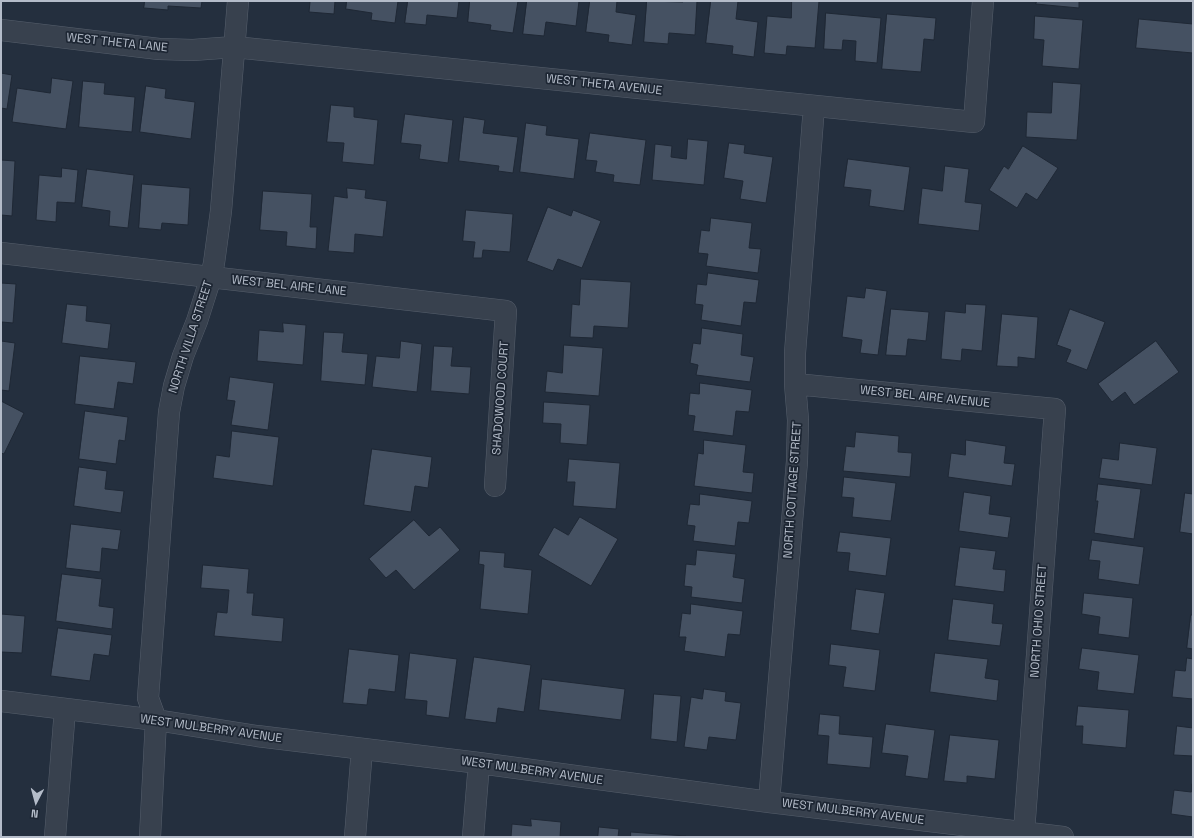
<!DOCTYPE html>
<html>
<head>
<meta charset="utf-8">
<style>
  body { margin:0 }
  #map { position:relative; width:1194px; height:838px; overflow:hidden; background:#242f3e; font-family:"Space Grotesk",sans-serif }
  canvas { display:block }
  .frame { position:absolute; inset:0; border:2px solid #b4bcc9; pointer-events:none }
  .north { position:absolute; left:16px; top:782px; width:40px; height:40px; -webkit-text-stroke:3px #1d2633; paint-order:stroke; rotate:186deg; font-size:11px; font-weight:700; line-height:16px; text-align:center; color:#b4bcc9 }
  .north::after { content:''; display:block; margin:auto; width:14px; height:18px; background:#b4bcc9; clip-path:polygon(50% 0,100% 100%,50% 72%,0 100%) }
</style>
</head>
<body>
<div id="map">
<canvas width="1194" height="838"></canvas>
<div class="frame"></div>
<div class="north">N</div>
</div>
<script>
const g = document.querySelector('canvas').getContext('2d');
g.lineJoin = 'round';
function paint(path, color) {
  g.fillStyle = color;
  g.fill(path, 'evenodd');
}
function stroke(path, color, width, dash) {
  g.strokeStyle = color;
  g.lineWidth = width;
  g.lineCap = dash ? 'butt' : 'round';
  g.setLineDash(dash || []);
  g.stroke(path);
}
function label(font, color, halo, rows, align = 'center') {
  g.font = font + ' "Space Grotesk",sans-serif';
  g.lineWidth = 3.5;
  g.setLineDash([]);
  g.textBaseline = 'middle';
  g.strokeStyle = halo;
  g.fillStyle = color;
  for (const [text, x, y, turn = 0] of rows) {
    g.save();
    g.translate(x, y);
    g.rotate((+turn || 0) * Math.PI / 180);
    g.textAlign = isNaN(turn) ? turn : align;
    if (halo) g.strokeText(text, 0, 0);
    g.fillText(text, 0, 0);
    g.restore();
  }
}
const building = new Path2D(`
  M145 1H202L201 8 168 6V10L144 8Z
  M300 1H335L334 14 309 12 310 2Z
  M347 1H398L395 23 371 20 372 13 346 9Z
  M408 1H459L457 18 427 15 426 25 405 23Z
  M470 1H518L513 33 490 30 491 25 468 22Z
  M527 1H579L576 26 546 22 544 36 523 34Z
  M590 1H617L616 12 636 15 632 45 608 42 609 35 586 32Z
  M647 1 683 2V1H697L695 35 669 33 668 44 644 42Z
  M711 1H738L736 19 758 22 754 57 732 54 733 46 706 43Z
  M792 1H819L815 48 787 46 786 55 764 53 767 16 791 18Z
  M1037 1H1079V8L1036 4Z
  M826 13 881 18 877 63 855 61 856 41 843 40 842 50 824 49Z
  M887 14 936 18 934 40 924 39 921 72 882 69Z
  M1035 16 1083 20 1079 69 1042 66 1044 40 1034 39Z
  M1139 19 1193 24V53L1136 48Z
  M1 73 12 75 7 109 1 108Z
  M52 78 73 81 66 129 12 122 17 88 50 93Z
  M83 81 105 83 104 94 135 97 132 132 79 127Z
  M1053 82 1081 84 1077 140 1026 137 1027 112 1051 113Z
  M146 86 166 89 165 98 195 102 191 139 140 132Z
  M331 105 354 107V117L378 120 374 165 342 162 344 143 327 142Z
  M405 114 453 120 448 163 419 159 421 145 401 143Z
  M464 117 485 120 483 133 518 137 513 173 498 171 499 166 459 161Z
  M526 123 547 126 546 135 579 139 574 179 520 172Z
  M590 133 646 140 640 185 613 182 614 175 595 172 597 161 586 160Z
  M688 139 708 141 704 185 652 180 655 144 672 146 671 157 686 159Z
  M729 143 745 145 744 153 773 157 766 203 740 199 743 181 724 178Z
  M1023 146 1058 168 1037 200 1026 193 1017 208 989 190 1004 166 1008 169Z
  M848 159 910 167 904 211 869 206 871 190 844 187Z
  M1 160 15 161 12 216 1 215Z
  M945 166 969 169 965 202 982 204 979 231 918 224 922 188 942 191Z
  M62 168 78 170 75 203 57 202 56 222 36 220 39 175 61 177Z
  M87 169 134 175 128 228 109 226 110 211 82 207Z
  M142 184 190 188 188 225 162 223 161 230 139 228Z
  M347 188 366 190 365 198 387 201 383 237 355 234 354 253 328 251 334 196 347 198Z
  M263 191 312 194 310 227H317L316 249 286 246 287 232 260 230Z
  M548 207 571 216 573 210 601 221 582 268 558 259 553 271 527 261Z
  M466 210 513 214 510 252 483 250 482 258H473L475 242 463 241Z
  M711 218 752 223 749 248 761 249 758 273 706 266 708 254 698 253 701 230 709 231Z
  M708 273 759 280 756 303 744 302 741 326 701 320 703 305 695 304 697 284 706 285Z
  M581 279 631 282 628 328 594 326 593 338 570 337 572 304 579 305Z
  M1 283 16 284 13 323 2 322 1 330Z
  M866 288 887 291 878 355 860 353 862 340 842 337 847 296 864 298Z
  M67 304 87 306 86 321 111 324 108 349 62 343Z
  M966 304 986 305 982 351 962 349 961 361 941 359 945 311 965 313Z
  M891 309 929 312 926 341 908 339 906 356 886 355Z
  M1070 309 1105 322 1087 370 1066 362 1071 350 1057 345Z
  M1002 314 1038 317 1035 359 1018 357V367L997 366Z
  M283 323 306 325 303 365 257 361 259 330 283 332Z
  M702 328 743 334 741 355 754 357 750 382 696 375 698 365 690 363 693 343 700 344Z
  M324 332 344 333 342 352 368 354 365 385 321 381Z
  M1 341 15 343 9 391 1 390Z
  M401 341 422 344 417 392 372 387 376 356 399 358Z
  M1156 341 1179 372 1134 405 1125 392 1112 402 1098 384Z
  M564 345 603 348 599 396 545 392 547 371 562 373Z
  M434 346 453 347 451 366 471 367 469 394 431 391Z
  M80 356 136 362 133 384 118 382 114 409 75 404Z
  M230 377 274 383 268 430 231 425 235 401 227 400Z
  M700 383 752 390 749 412 736 411 733 436 693 431 695 416 688 415 690 393 699 394Z
  M1 401 24 413 4 454 1 453Z
  M544 402 590 405 587 445 560 443 561 424 543 423Z
  M85 411 128 417 125 441 119 440 116 464 79 459Z
  M232 431 279 437 273 486 213 478 216 455 229 457Z
  M856 432 899 436 898 452 912 453 910 477 843 471 846 446 854 447Z
  M704 440 746 445 743 472 754 473 752 493 694 486 698 453 703 454Z
  M966 440 1006 446 1004 463 1015 464 1012 486 948 477 951 453 965 455Z
  M1120 443 1157 448 1152 485 1099 478 1102 458 1118 460Z
  M372 449 432 457 428 488 415 486 411 512 364 505Z
  M569 459 620 463 616 509 573 506 575 482H567Z
  M79 467 107 471 105 489 124 491 121 513 74 506Z
  M844 477 896 483 891 521 852 517 854 498 842 497Z
  M1098 484 1141 489 1134 539 1094 533 1098 501H1096Z
  M964 492 991 496 989 514 1011 517 1008 538 959 531Z
  M1185 493 1193 494V534L1180 532Z
  M700 494 752 501 749 523 738 522 735 546 693 541 695 526 687 525 690 504 699 505Z
  M580 517 618 539 591 586 538 555 554 527 568 535Z
  M414 520 429 536 440 527 460 550 414 590 396 570 386 578 369 559Z
  M71 524 121 530 118 550 102 548 100 572 66 568Z
  M840 532 891 538 886 576 848 571 850 553 837 552Z
  M1092 540 1144 547 1139 585 1098 579 1100 561 1089 560Z
  M960 547 996 551 993 569 1006 570 1004 592 955 586Z
  M697 550 736 554 733 577 745 579 742 603 691 597 692 587 684 586 686 564 695 565Z
  M480 551 505 553 504 567 532 570 528 614 480 609 484 565 479 564Z
  M203 565 249 569 247 593H254L252 615 284 618 282 642 214 636 217 612 227 613 229 590 201 588Z
  M62 574 102 579 99 606 114 608 112 629 56 621Z
  M856 589 885 593 879 634 851 630Z
  M1084 593 1133 598 1129 638 1098 634 1100 617 1082 614Z
  M953 599 994 604 992 623 1003 624 1000 646 948 640Z
  M691 604 743 611 740 635 728 634 725 657 684 651 686 637H679L682 613 690 614Z
  M1 614 25 616 22 653 1 652Z
  M1191 615H1193V649L1187 648Z
  M58 628 112 635 109 656 94 654 90 681 51 676Z
  M831 644 880 650 875 691 843 687 846 667 829 665Z
  M1082 648 1139 655 1134 694 1097 690 1099 672 1079 669Z
  M349 649 399 655 395 692 369 689 367 705 343 703Z
  M410 653 457 659 449 718 426 715 427 701 405 699Z
  M935 653 988 659 985 678 999 680 997 701 930 692Z
  M474 657 531 665 524 712 498 708 496 723 465 719Z
  M1187 658 1193 659V699L1172 697 1175 670 1185 671Z
  M542 679 625 689 621 720 539 710Z
  M704 689 726 692 725 701 741 703 736 740 709 737 707 750 684 747 691 697 702 699Z
  M654 694 681 696 677 742 651 739Z
  M1078 706 1129 710 1126 748 1082 744 1083 726H1076Z
  M820 714 840 716 839 734 873 737 870 768 827 764 829 736 818 735Z
  M886 724 935 730 928 779 905 776 908 756 882 753Z
  M1177 726 1193 728V756L1174 755Z
  M950 735 999 740 995 779 967 776V783L944 781Z
  M1192 784H1193V817L1171 814 1174 790 1191 792Z
  M531 819 561 822 560 837H511L512 824 531 826Z
  M599 827 619 829 618 837H598Z
  M631 832 686 836V837H631Z`);
const street = new Path2D(`
  M1 30 159 49 193 50 234 47 974 122 983 1
  M1 253 506 311 495 486
  M795 384 1055 409 1024 832
  M1 701 156 720 257 736 479 763 769 802 1063 837
  M769 802 797 461 798 420 795 384V353L814 106
  M55 837 65 709
  M150 837 156 720 148 698 169 412 174 386 183 356 197 321 211 277 214 263 221 211 238 1
  M355 837 362 749
  M473 837 479 763`);
const streetNames = [
  ["WEST THETA LANE",117,43,6],
  ["WEST THETA AVENUE",604,85,6],
  ["WEST BEL AIRE LANE",289,286,6],
  ["NORTH VILLA STREET",191,337,-72],
  ["WEST BEL AIRE AVENUE",925,397,6],
  ["SHADOWOOD COURT",501,398,-86],
  ["NORTH COTTAGE STREET",793,490,-86],
  ["NORTH OHIO STREET",1039,621,-86],
  ["WEST MULBERRY AVENUE",211,729,8],
  ["WEST MULBERRY AVENUE",532,771,8],
  ["WEST MULBERRY AVENUE",853,812,7]
];
paint(building, '#455162');
stroke(building, '#1f2835', 1);
stroke(street, '#565f6c', 22);
stroke(street, '#38414e', 21);
label('12px', '#b4bcc9', '#1d2633', streetNames);
</script>
</body>
</html>
